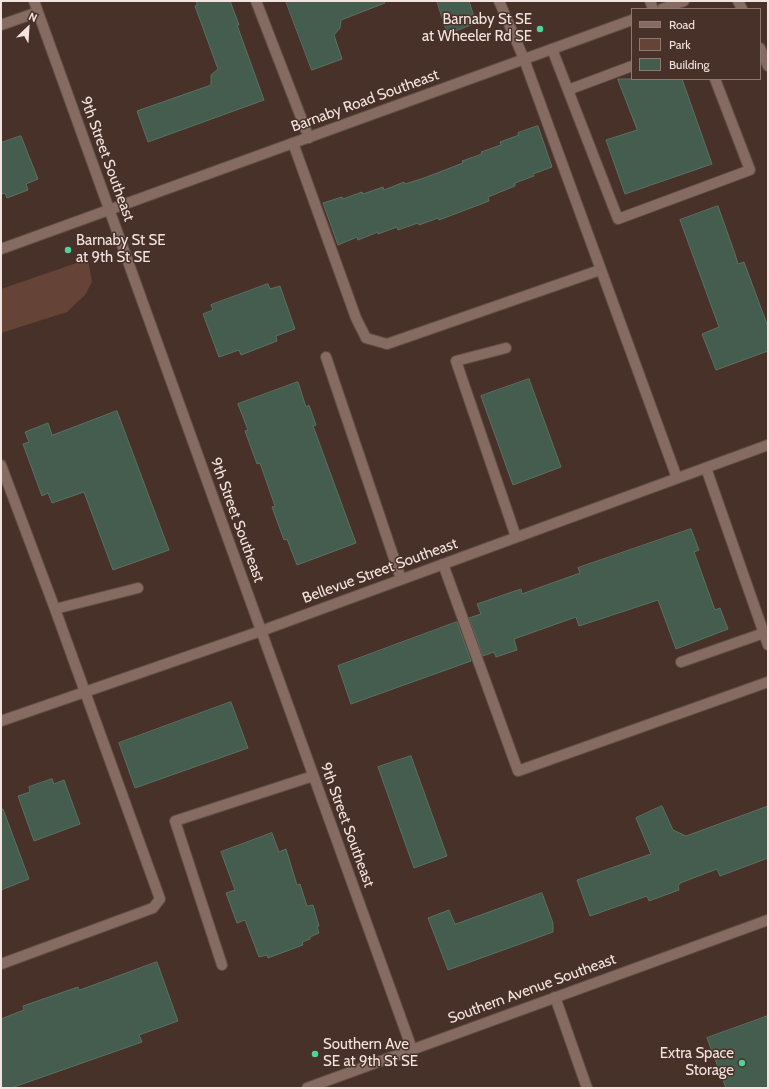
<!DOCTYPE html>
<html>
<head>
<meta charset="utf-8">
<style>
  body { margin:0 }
  #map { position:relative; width:769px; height:1089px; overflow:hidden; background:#483129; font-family:Cabin,sans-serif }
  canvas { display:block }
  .frame { position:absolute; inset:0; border:2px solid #f3e4df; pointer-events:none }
  .legend { position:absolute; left:631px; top:8px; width:130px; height:72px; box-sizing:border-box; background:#483129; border:1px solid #8c7972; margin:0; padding:5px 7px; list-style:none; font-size:12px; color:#f3e4df }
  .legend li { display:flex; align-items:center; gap:8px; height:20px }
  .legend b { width:20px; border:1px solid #8c7972 }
  .north { position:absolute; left:8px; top:8px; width:40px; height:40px; -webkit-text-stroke:3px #483129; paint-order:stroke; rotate:25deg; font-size:11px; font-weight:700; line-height:16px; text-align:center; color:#f3e4df }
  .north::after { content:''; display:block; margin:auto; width:14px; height:18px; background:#f3e4df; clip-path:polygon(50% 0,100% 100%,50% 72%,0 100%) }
</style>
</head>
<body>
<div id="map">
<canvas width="769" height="1089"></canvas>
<div class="frame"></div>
<ul class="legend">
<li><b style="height:5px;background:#856b61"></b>Road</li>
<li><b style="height:11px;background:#654337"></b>Park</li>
<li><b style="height:11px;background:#445d4f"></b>Building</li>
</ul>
<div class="north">N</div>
</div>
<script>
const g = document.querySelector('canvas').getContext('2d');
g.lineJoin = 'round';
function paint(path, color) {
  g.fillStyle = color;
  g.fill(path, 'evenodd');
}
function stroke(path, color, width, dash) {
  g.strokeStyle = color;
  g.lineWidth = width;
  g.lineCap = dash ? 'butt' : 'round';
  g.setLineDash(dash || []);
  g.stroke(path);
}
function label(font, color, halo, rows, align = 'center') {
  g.font = font + ' Cabin,sans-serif';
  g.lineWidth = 3;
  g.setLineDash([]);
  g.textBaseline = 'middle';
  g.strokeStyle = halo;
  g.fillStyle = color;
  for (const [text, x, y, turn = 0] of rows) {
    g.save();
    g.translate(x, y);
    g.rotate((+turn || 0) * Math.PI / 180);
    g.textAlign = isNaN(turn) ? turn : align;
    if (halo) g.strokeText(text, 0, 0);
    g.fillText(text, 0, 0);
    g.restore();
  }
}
const green = new Path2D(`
  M88 259 92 282 85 295 67 312 1 333V289Z`);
const building = new Path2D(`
  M196 1H230L239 25H237L264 100 148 142 137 111 211 85V75L218 69 195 6 197 5Z
  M286 1H384L385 3 341 20 340 28 334 35 342 59 312 70Z
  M437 1H469L476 23 448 34Z
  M618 79H682L712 164 625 194 606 140 637 130Z
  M538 126 552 167 533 174 534 176 515 183V186L488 197 489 201 439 220 438 218 419 225 418 223 398 230 397 227 378 234V232L358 240 357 237 338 245 323 203 342 197 343 199 362 192 363 194 383 187 384 190 404 182 405 184 424 178 463 163 462 161 482 154 481 152 501 145 500 142 519 135 518 133Z
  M21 136 38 179 26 184 28 190 7 198 5 193 1 194V143Z
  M718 206 735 254 738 264 744 262 768 327V351L716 370 702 334 719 327 680 220Z
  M268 284 270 289 280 286 295 329 276 336 277 341 241 355 239 350 219 357 203 314 213 310 211 305Z
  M529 379 561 467 513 485 481 396Z
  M298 382 306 407 309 405 316 425 313 426 356 543 297 565 287 539 284 540 272 507 275 506 260 463 257 464 245 431 248 430 238 404Z
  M117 411 169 550 113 570 84 492 52 503 48 493 42 496 23 444 29 442 25 432 48 423 52 435Z
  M691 529 699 550 694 552 715 610 720 608 728 629 676 649 658 600 579 626 576 617 514 639 517 650 496 657 494 652 483 656 469 618 481 614 477 604 521 589 522 594 541 587 580 573 578 568Z
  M457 622 471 661 351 704 338 666Z
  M231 702 248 748 135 788 119 743Z
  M411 756 447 856 414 868 378 767Z
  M52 779 54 784 64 780 80 824 34 841 18 796 30 792 29 787Z
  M662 806 673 830 686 836 768 806V858L720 876 717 869 680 883V884L678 885 679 890 649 901 647 896 590 916 577 880 651 854 636 818Z
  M1 809H3L29 879 1 890Z
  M272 833 279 852 286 849 297 885 300 884 307 906 313 905 319 926H317L319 933 310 937V939L302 942 303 945 268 958 267 955 259 957 245 920 237 923 226 893 235 890 221 852Z
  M542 893 553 923V932L448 970 428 918 449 910 455 924Z
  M157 962 178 1021 139 1035 142 1042 11 1088H1V1019L24 1010 23 1006 78 987 79 990Z
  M768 1016V1088H726L707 1038Z`);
const service = new Path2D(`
  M256 1 309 138
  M499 1 524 59 677 478
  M650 1 653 9
  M552 49 618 219 750 170 715 79
  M568 90 632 66
  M293 143 356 318 366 338 387 344 600 270
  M506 348 456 361 516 537
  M326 357 401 579
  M1 465 55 609
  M706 468 768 645
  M443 564 518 771 768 682
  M681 662 764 633
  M1 964 153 908 160 899 55 609 138 588
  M222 965 175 821 313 776
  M555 997 587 1088`);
const minor = new Path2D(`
  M34 1 412 1049
  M1 25 38 12
  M1 721 261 631 768 445`);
const tertiary = new Path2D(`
  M662 9 684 1
  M1 249 632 20`);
const secondary = new Path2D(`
  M738 1 742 9
  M760 48 768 66
  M307 1088 768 920`);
const markers = [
  [540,29,4,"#4ed399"],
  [68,250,4,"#4ed399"],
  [315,1054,4,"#4ed399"],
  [742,1063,4,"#4ed399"]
];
const poiNames = [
  ["Barnaby St SE",532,20],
  ["at Wheeler Rd SE",532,37],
  ["Barnaby St SE",76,241,"left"],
  ["at 9th St SE",76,258,"left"],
  ["Southern Ave",323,1045,"left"],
  ["SE at 9th St SE",323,1062,"left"],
  ["Extra Space",734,1054],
  ["Storage",734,1071]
];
const streetNames = [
  ["Barnaby Road Southeast",365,101,-20],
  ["9th Street Southeast",107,159,70],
  ["9th Street Southeast",237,520,70],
  ["Bellevue Street Southeast",380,571,-20],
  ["9th Street Southeast",347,825,70],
  ["Southern Avenue Southeast",532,989,-20]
];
paint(green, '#654337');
paint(building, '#445d4f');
stroke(building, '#587164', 1);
stroke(service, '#614e47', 12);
stroke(minor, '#614e47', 12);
stroke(tertiary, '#614e47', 12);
stroke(secondary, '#614e47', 12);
stroke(service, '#856b61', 10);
stroke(minor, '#856b61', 10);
stroke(tertiary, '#856b61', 10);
stroke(secondary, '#856b61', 10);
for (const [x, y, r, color] of markers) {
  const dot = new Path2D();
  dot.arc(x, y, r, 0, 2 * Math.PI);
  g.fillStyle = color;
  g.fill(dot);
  stroke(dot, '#483129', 1.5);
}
label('15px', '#f3e4df', '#483129', poiNames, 'right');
label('15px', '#f3e4df', '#483129', streetNames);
</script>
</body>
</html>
